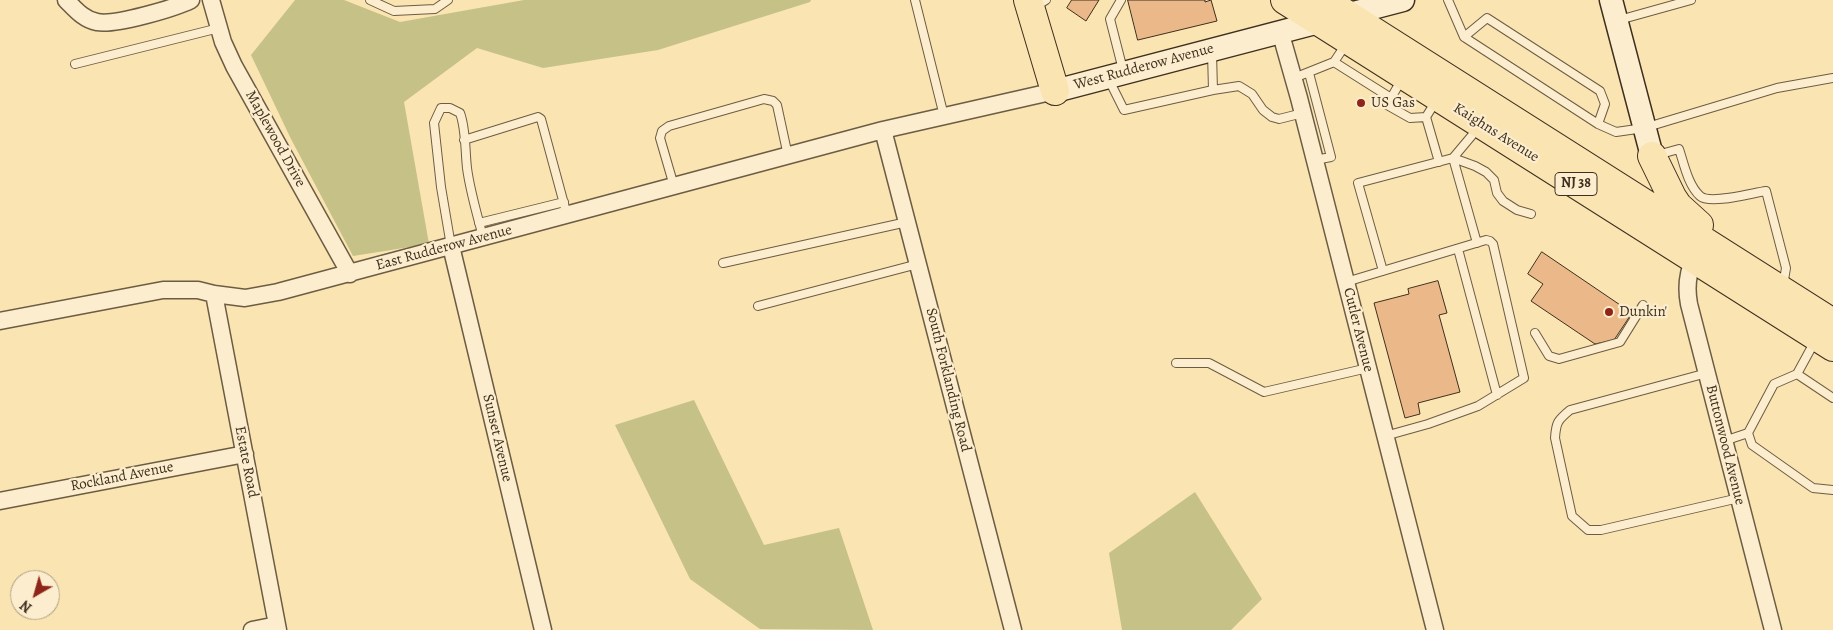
<!DOCTYPE html>
<html>
<head>
<meta charset="utf-8">
<style>
  body { margin:0 }
  #map { position:relative; width:1833px; height:630px; overflow:hidden; background:#f9e4b2; font-family:Alegreya,serif }
  canvas { display:block }
  .north { position:absolute; left:10px; top:570px; width:50px; height:50px; box-sizing:border-box; background:#fbedcd; border:1px solid #afa187; border-radius:50%; rotate:218deg; font-size:14px; font-weight:700; line-height:20px; text-align:center; color:#3e2f1f }
  .north::after { content:''; display:block; margin:auto; width:18px; height:22px; background:#8f2418; clip-path:polygon(50% 0,100% 100%,50% 72%,0 100%) }
</style>
</head>
<body>
<div id="map">
<canvas width="1833" height="630"></canvas>
<div class="north">N</div>
</div>
<script>
const g = document.querySelector('canvas').getContext('2d');
g.lineJoin = 'round';
function paint(path, color) {
  g.fillStyle = color;
  g.fill(path, 'evenodd');
}
function stroke(path, color, width, dash) {
  g.strokeStyle = color;
  g.lineWidth = width;
  g.lineCap = dash ? 'butt' : 'round';
  g.setLineDash(dash || []);
  g.stroke(path);
}
function label(font, color, halo, rows, align = 'center') {
  g.font = font + ' Alegreya,serif';
  g.lineWidth = 4.5;
  g.setLineDash([]);
  g.textBaseline = 'middle';
  g.strokeStyle = halo;
  g.fillStyle = color;
  for (const [text, x, y, turn = 0] of rows) {
    g.save();
    g.translate(x, y);
    g.rotate((+turn || 0) * Math.PI / 180);
    g.textAlign = isNaN(turn) ? turn : align;
    if (halo) g.strokeText(text, 0, 0);
    g.fillText(text, 0, 0);
    g.restore();
  }
}
const green = new Path2D(`
  M295 0H344L400 22 524 0H811L810 2 658 50 543 68 477 48 404 102 429 244 353 256 291 139 251 55Z
  M694 400 764 545 839 528 873 630 760 629 690 579 615 425Z
  M1195 492 1262 599 1231 630H1122L1109 553Z`);
const building = new Path2D(`
  M1072 0H1099L1086 21 1067 8Z
  M1128 0H1205V2L1211 0 1217 21 1138 40Z
  M1542 252 1632 313 1614 340 1595 344 1531 301 1543 284 1528 274Z
  M1438 281 1447 313 1439 315 1460 392 1418 403 1420 414 1405 418 1374 303 1409 294 1408 289Z`);
const lane = new Path2D(`
  M370 0 394 11 435 9 448 0
  M915 0 944 116
  M1121 0 1110 19 1123 70
  M1448 0 1464 37 1598 124 1616 132 1644 128 1777 88 1833 78
  M1035 7 1046 0
  M1619 20 1691 0
  M1464 37 1487 18 1600 91 1605 104 1598 124
  M1334 62 1391 98
  M75 64 219 28
  M1309 73 1331 157 1315 160
  M1108 78 1124 110 1213 90 1212 53
  M1294 78 1334 62 1346 44
  M1402 79 1387 105 1410 118 1426 117
  M1213 90 1239 86 1252 94 1263 110 1272 117 1279 119 1303 113
  M1436 101 1426 117 1439 162
  M464 140 538 117 541 119 567 215
  M1657 155 1679 149C1684 164 1688 185 1700 196 1710 205 1752 193 1766 191L1786 268 1783 286
  M674 186 660 138 662 131 669 126 764 99 773 101 777 105 788 156
  M479 223 564 202
  M1477 243 1453 158 1479 127
  M451 246 441 187 434 123 441 108H450L460 113C466 129 465 150 467 168 470 191 477 214 483 237
  M1458 249 1497 395
  M723 263 907 222
  M1383 271 1358 183 1453 158 1475 166 1486 172 1494 180 1497 193 1503 201 1517 210 1531 214
  M1346 282 1486 240 1490 241 1493 244 1524 378 1478 406 1428 424 1385 436
  M758 306 918 264
  M1535 333 1549 356 1559 359 1620 342 1643 305
  M1176 363H1209L1264 392 1368 368
  M1707 373 1570 410C1558 420 1556 422 1555 438L1572 516 1588 530H1601L1739 498
  M1797 374 1833 398
  M1748 433 1752 445 1813 488 1833 490
  M1724 441 1748 433 1774 384 1797 374 1815 341`);
const street = new Path2D(`
  M66 0C75 9 84 20 97 22 114 26 175 8 191 0
  M211 0 223 42 234 66 350 274
  M1280 31 1299 98 1435 630
  M883 130 1013 630
  M451 246 543 630
  M1694 259C1687 274 1686 288 1689 304L1773 630
  M214 294 278 630
  M0 321 163 290H198L214 294 245 298 278 292 883 130 1055 91
  M0 501 245 454
  M252 630 277 625`);
const secondary = new Path2D(`
  M1611 0 1652 156
  M1055 91 1403 0`);
const highway = new Path2D(`
  M1028 0 1055 91
  M1285 0 1833 347
  M1324 0 1833 323
  M1652 156 1672 197 1678 206 1699 225`);
const markers = [
  [1361,103,5,"#8f2418"],
  [1609,312,5,"#8f2418"]
];
const shields = [
  [1576,184,42]
];
const shieldNames = [
  ["NJ 38",1576,184]
];
const streetNames = [
  ["West Rudderow Avenue",1144,67,-15],
  ["Kaighns Avenue",1496,133,32],
  ["Maplewood Drive",275,139,61],
  ["East Rudderow Avenue",444,248,-15],
  ["Cutler Avenue",1358,330,76],
  ["South Forklanding Road",948,380,76],
  ["Sunset Avenue",497,438,77],
  ["Buttonwood Avenue",1725,445,76],
  ["Estate Road",246,462,79],
  ["Rockland Avenue",122,477,-11]
];
const poiNames = [
  ["US Gas",1371,103],
  ["Dunkin'",1619,312]
];
paint(green, '#c6c187');
paint(building, '#ebb889');
stroke(building, '#3e2f1f', 1);
stroke(lane, '#6d5c44', 10);
stroke(street, '#6d5c44', 19);
stroke(secondary, '#3e2f1f', 25);
stroke(highway, '#3e2f1f', 30);
stroke(lane, '#fbedcd', 8);
stroke(street, '#fbedcd', 16);
stroke(secondary, '#fbedcd', 22);
stroke(highway, '#f9e4b2', 28);
for (const [x, y, r, color] of markers) {
  const dot = new Path2D();
  dot.arc(x, y, r, 0, 2 * Math.PI);
  g.fillStyle = color;
  g.fill(dot);
  stroke(dot, '#fbedcd', 2);
}
for (const [x, y, w] of shields) {
  const box = new Path2D();
  box.roundRect(x - w / 2, y - 11.5, w, 23, 4);
  g.fillStyle = '#fbedcd';
  g.fill(box);
  stroke(box, '#3e2f1f', 1);
}
label('bold 14px', '#3e2f1f', null, shieldNames);
label('15px', '#3e2f1f', '#fbedcd', streetNames);
label('15px', '#3e2f1f', '#fbedcd', poiNames, 'left');
</script>
</body>
</html>
